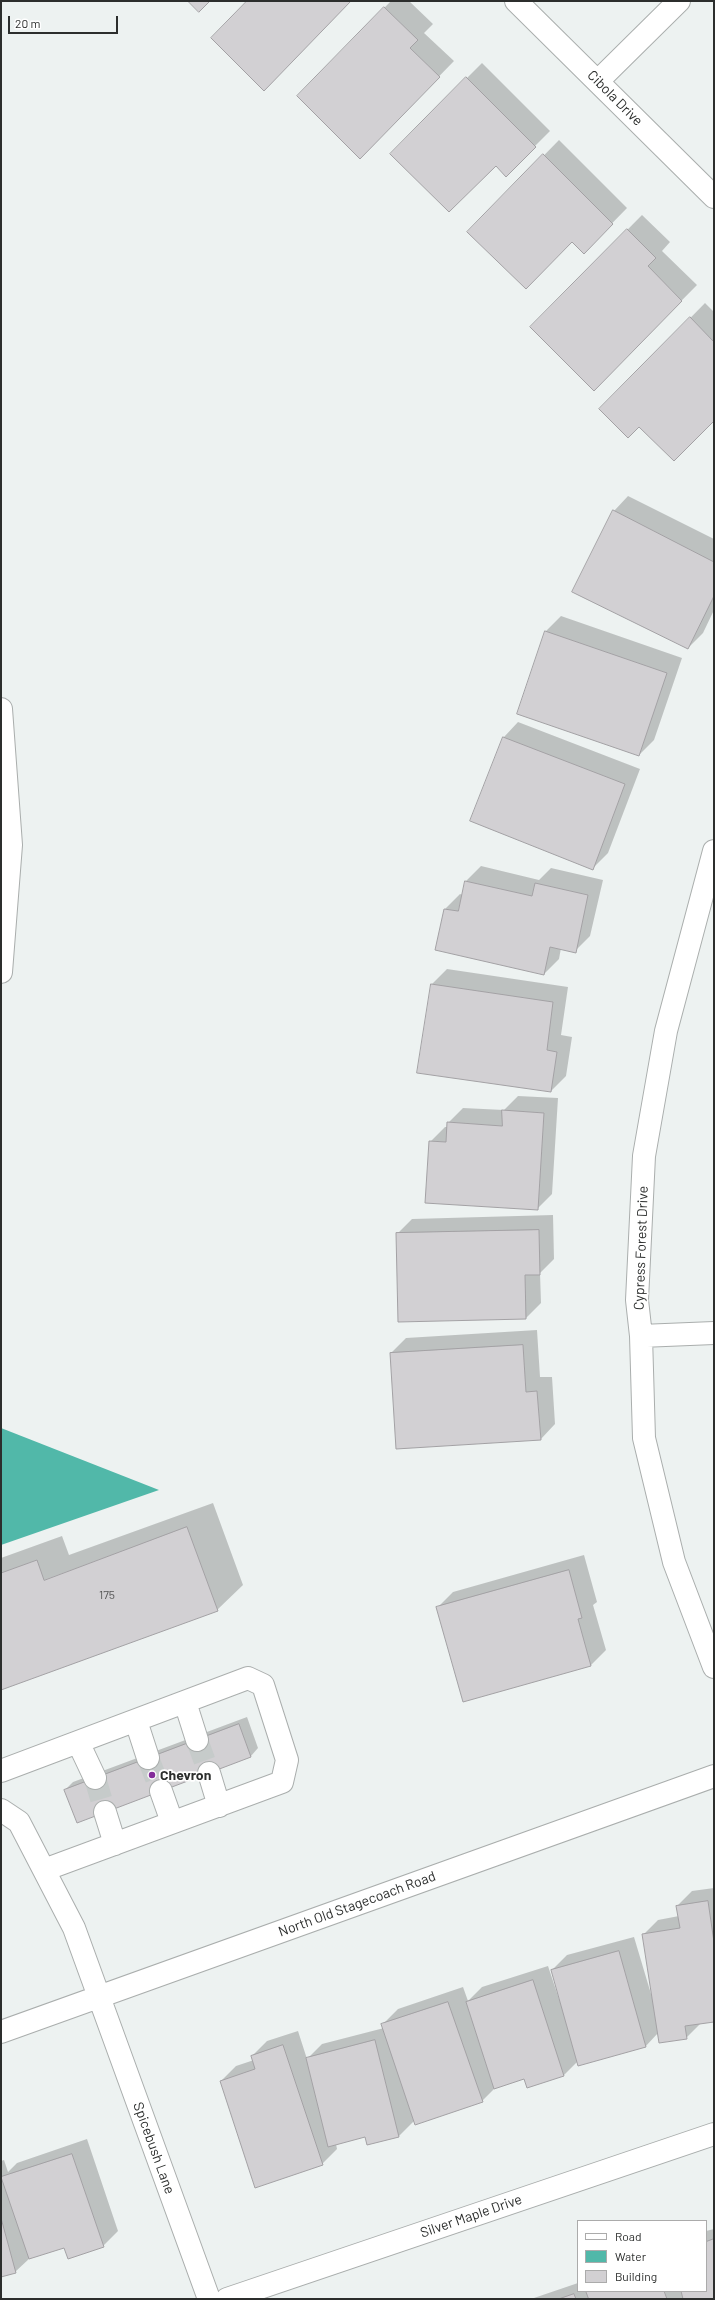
<!DOCTYPE html>
<html>
<head>
<meta charset="utf-8">
<style>
  body { margin:0 }
  #map { position:relative; width:715px; height:2300px; overflow:hidden; background:#edf2f1; font-family:Barlow,sans-serif }
  canvas { display:block }
  .frame { position:absolute; inset:0; border:2px solid #2c2e2d; pointer-events:none }
  .legend { position:absolute; left:577px; top:2220px; width:130px; height:72px; box-sizing:border-box; background:#fff; border:1px solid #ababab; margin:0; padding:5px 7px; list-style:none; font-size:12px; color:#2c2e2d }
  .legend li { display:flex; align-items:center; gap:8px; height:20px }
  .legend b { width:20px; border:1px solid #ababab }
  .scale { position:absolute; left:8px; top:16px; width:110px; height:18px; box-sizing:border-box; border:2px solid #2c2e2d; border-top:0; padding-left:5px; font-size:12px; line-height:14px; white-space:nowrap; color:#2c2e2d; -webkit-text-stroke:3px #fff; paint-order:stroke }
</style>
</head>
<body>
<div id="map">
<canvas width="715" height="2300"></canvas>
<div class="frame"></div>
<ul class="legend">
<li><b style="height:5px;background:#fff"></b>Road</li>
<li><b style="height:11px;background:#51b8a9"></b>Water</li>
<li><b style="height:11px;background:#d2d0d3"></b>Building</li>
</ul>
<div class="scale">20 m</div>
</div>
<script>
const g = document.querySelector('canvas').getContext('2d');
g.lineJoin = 'round';
function paint(path, color) {
  g.fillStyle = color;
  g.fill(path, 'evenodd');
}
function stroke(path, color, width, dash) {
  g.strokeStyle = color;
  g.lineWidth = width;
  g.lineCap = dash ? 'butt' : 'round';
  g.setLineDash(dash || []);
  g.stroke(path);
}
function label(font, color, halo, rows, align = 'center') {
  g.font = font + ' Barlow,sans-serif';
  g.lineWidth = 3.5;
  g.setLineDash([]);
  g.textBaseline = 'middle';
  g.strokeStyle = halo;
  g.fillStyle = color;
  for (const [text, x, y, turn = 0] of rows) {
    g.save();
    g.translate(x, y);
    g.rotate((+turn || 0) * Math.PI / 180);
    g.textAlign = isNaN(turn) ? turn : align;
    if (halo) g.strokeText(text, 0, 0);
    g.fillText(text, 0, 0);
    g.restore();
  }
}
const water = new Path2D(`
  M1 1428 159 1490 1 1545Z`);
const shadow = new Path2D(`
  M391 1H409L433 24 424 33 454 61 375 142 298 96Z
  M482 63 550 131 506 175 496 164 391 154Z
  M559 140 627 208 584 252 572 241 469 232Z
  M642 215 670 242 662 251 697 285 594 389 531 327Z
  M705 303 714 312V420L639 426 601 409Z
  M628 496 714 539V610L703 633 688 648 614 511Z
  M561 616 682 658 654 740 639 755 546 631Z
  M518 722 640 769 608 853 593 868 471 821 504 737Z
  M481 866 539 880 551 868 603 880 590 936 575 951 561 948 559 959 544 974 445 909 460 894 463 895 466 881Z
  M447 969 568 987 561 1035 572 1037 566 1076 551 1091 432 984Z
  M518 1096 558 1098 552 1194 537 1209 430 1142 445 1127H448V1123L463 1108 504 1110Z
  M553 1215 554 1259 540 1273 541 1303 526 1318 397 1234 412 1219Z
  M537 1330 540 1377H552L555 1424 540 1440 391 1353 406 1338Z
  M213 1503 243 1585 217 1610 1 1689V1558L62 1536 69 1555Z
  M584 1555 597 1602 593 1605 606 1650 591 1665 464 1700 438 1607 453 1592Z
  M247 1717 258 1748 251 1756 65 1790 73 1782Z
  M714 1888V2021L701 2023 686 2038 658 2033 645 2047 578 2061 564 2075 525 2078 495 2088 482 2101 415 2120 399 2136 367 2144 365 2136 336 2144 337 2149 322 2164 221 2081 236 2066 254 2060 252 2056 267 2041 298 2031 307 2059 322 2044 384 2028 383 2024 398 2009 463 1987 468 2001 482 1987 548 1966 559 1999H560L552 1970 567 1955 634 1937 654 2004 643 1935 658 1920 679 1916 677 1906 692 1891Z
  M87 2139 118 2231 103 2246H64L30 2258 15 2272 1 2276V2161L4 2160 8 2172 17 2163Z
  M714 2229V2299H531L578 2283V2291H706V2231Z`);
const building = new Path2D(`
  M188 1H210L199 12Z
  M247 1H351L264 91 211 38Z
  M384 7 418 40 410 48 440 77 360 159 297 96Z
  M466 77 536 147 506 177 496 166 449 212 390 154Z
  M543 154 613 224 584 254 572 242 526 289 467 232Z
  M627 229 656 258 648 266 682 301 594 391 530 327Z
  M690 317 714 342V421L674 461 639 427 628 438 599 409Z
  M613 510 714 562V596L688 649 572 592Z
  M545 631 667 673 639 756 517 714Z
  M503 737 625 784 593 870 470 821Z
  M465 881 532 896 535 883 588 895 576 953 550 947 544 975 435 950 444 909 458 911Z
  M431 984 553 1002 547 1050 557 1052 551 1092 417 1073Z
  M502 1110 544 1113 538 1210 425 1203 429 1141 446 1142 447 1122 502 1126Z
  M539 1230 540 1275H525L526 1319 398 1322 396 1233Z
  M523 1345 526 1392 537 1391 541 1440 396 1449 390 1353Z
  M187 1527 218 1611 1 1690V1573L37 1560 44 1580Z
  M569 1570 582 1618 578 1619 591 1666 463 1702 436 1607Z
  M239 1724 251 1757 77 1823 64 1790Z
  M708 1901 714 1942V2022L685 2026 687 2039 659 2043 642 1934 680 1928 676 1906Z
  M619 1951 646 2047 578 2066 551 1970Z
  M533 1980 564 2076 527 2088 524 2079 494 2089 466 2002Z
  M448 2002 483 2102 415 2125 381 2024Z
  M375 2040 399 2137 367 2145 365 2137 328 2147 306 2058Z
  M283 2045 323 2165 255 2188 220 2081 255 2069 251 2056Z
  M72 2154 104 2247 68 2259 64 2248 29 2259 1 2177Z
  M1 2218 16 2273 1 2277Z
  M714 2239V2299H683L681 2291H706V2242Z
  M586 2291H664L667 2299H589Z
  M574 2294 576 2299H559Z`);
const minorTunnel = new Path2D(`
  M197 1740 209 1773
  M148 1758 161 1791
  M95 1778 105 1812`);
const minor = new Path2D(`
  M516 1 714 197
  M598 81 679 1
  M1 709 11 845 1 972
  M714 851 666 1031 644 1156 637 1300 641 1336 644 1438 674 1562 714 1667
  M641 1336 714 1333
  M185 1702 197 1740
  M136 1721 148 1758
  M78 1742 95 1778
  M1 1771 248 1678 263 1685 287 1760 282 1782 44 1870
  M209 1773 219 1806
  M161 1791 172 1822
  M1 1810 19 1822 74 1928 209 2299
  M105 1812 115 1844
  M1 2032 714 1776
  M227 2299 714 2134`);
const markers = [
  [152,1775,4,"#842d9a"]
];
const numberNames = [
  ["175",107,1595]
];
const streetNames = [
  ["Cibola Drive",615,98,45],
  ["Cypress Forest Drive",641,1248,-88],
  ["North Old Stagecoach Road",357,1904,-20],
  ["Spicebush Lane",154,2148,70],
  ["Silver Maple Drive",471,2216,-19]
];
const poiNames = [
  ["Chevron",160,1775]
];
paint(water, '#51b8a9');
paint(shadow, '#0003');
paint(building, '#d2d0d3');
stroke(building, '#a3a1a4', 1);
stroke(minorTunnel, '#c6cbca', 22, [22, 11]);
stroke(minor, '#aaaead', 24);
stroke(minor, '#fff', 22);
for (const [x, y, r, color] of markers) {
  const dot = new Path2D();
  dot.arc(x, y, r, 0, 2 * Math.PI);
  g.fillStyle = color;
  g.fill(dot);
  stroke(dot, '#fff', 1.5);
}
label('12px', '#565656', null, numberNames);
label('14px', '#2c2e2d', '#fff', streetNames);
label('bold 14px', '#2c2e2d', '#fff', poiNames, 'left');
</script>
</body>
</html>
